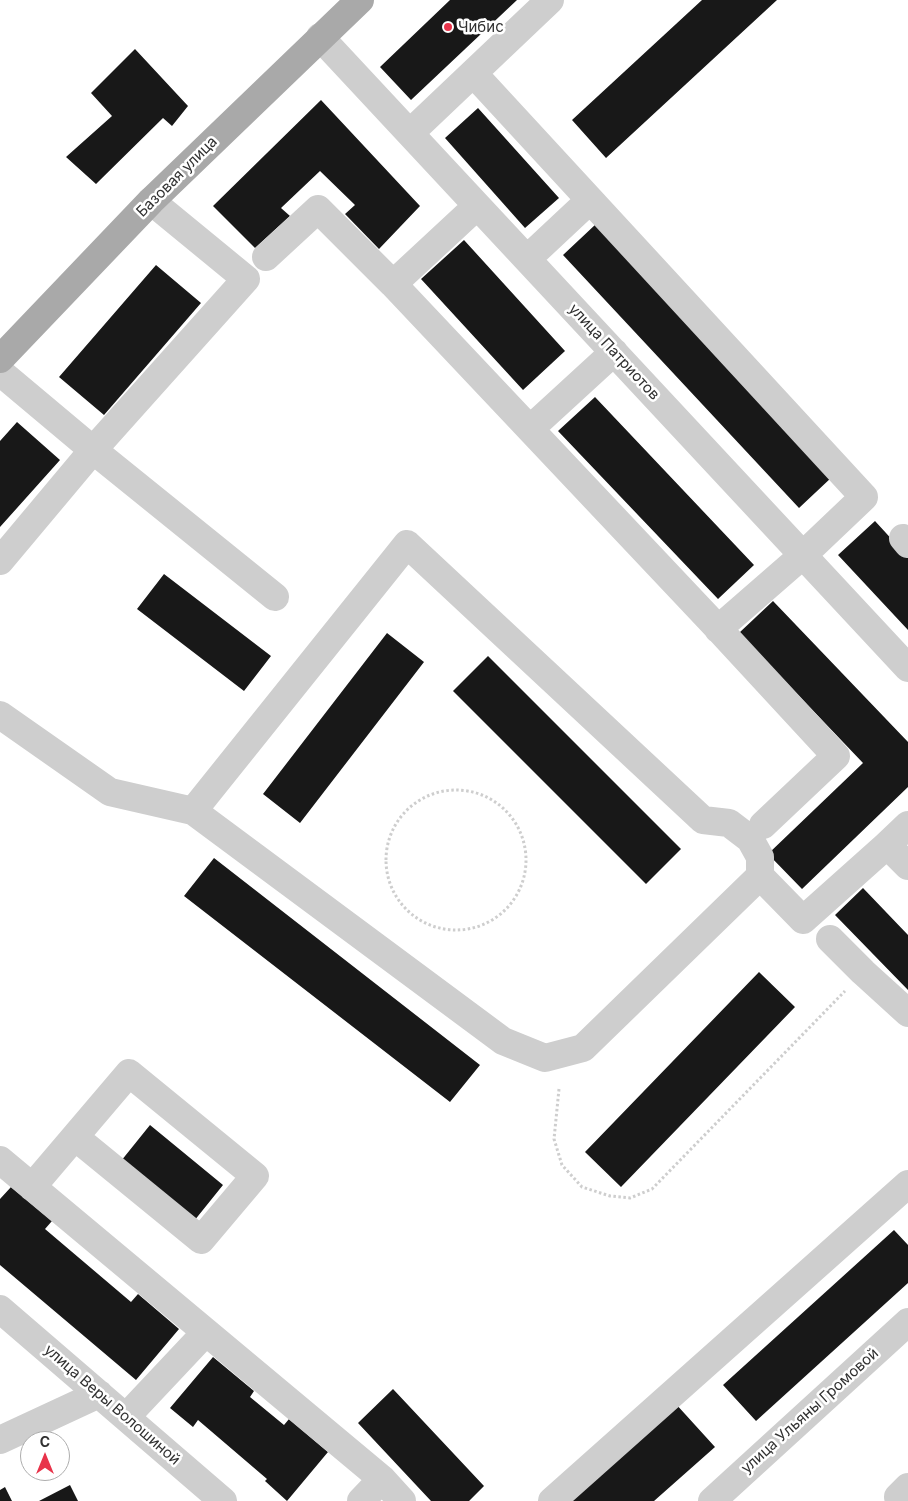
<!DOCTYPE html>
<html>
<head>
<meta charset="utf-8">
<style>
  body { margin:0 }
  #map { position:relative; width:908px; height:1501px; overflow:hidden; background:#fff; font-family:Inter,sans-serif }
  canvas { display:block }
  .north { position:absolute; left:20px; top:1431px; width:50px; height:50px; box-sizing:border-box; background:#fff; border:1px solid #adadad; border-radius:50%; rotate:0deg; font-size:14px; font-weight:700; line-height:20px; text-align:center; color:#313131 }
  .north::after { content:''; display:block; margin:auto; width:18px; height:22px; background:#e8334a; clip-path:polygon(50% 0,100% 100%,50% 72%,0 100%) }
</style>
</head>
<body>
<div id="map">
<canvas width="908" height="1501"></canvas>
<div class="north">С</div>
</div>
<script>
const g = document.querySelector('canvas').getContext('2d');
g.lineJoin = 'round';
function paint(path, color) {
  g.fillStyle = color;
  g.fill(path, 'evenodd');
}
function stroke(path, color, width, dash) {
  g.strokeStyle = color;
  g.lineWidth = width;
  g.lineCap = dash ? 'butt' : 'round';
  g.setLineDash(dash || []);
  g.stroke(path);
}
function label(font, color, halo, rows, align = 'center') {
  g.font = font + ' Inter,sans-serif';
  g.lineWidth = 5;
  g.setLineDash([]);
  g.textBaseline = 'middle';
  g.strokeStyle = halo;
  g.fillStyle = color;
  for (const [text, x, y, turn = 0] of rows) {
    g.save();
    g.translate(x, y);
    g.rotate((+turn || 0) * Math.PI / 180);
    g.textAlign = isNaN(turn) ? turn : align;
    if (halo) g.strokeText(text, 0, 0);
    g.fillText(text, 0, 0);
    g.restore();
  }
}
const building = new Path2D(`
  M450 0H517L411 100 380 67Z
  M702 0H777L606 158 572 120Z
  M135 49 188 106 172 126 163 118 96 184 66 157 112 116 91 93Z
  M321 100 420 206 379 249 345 214 355 205 320 171 281 208 290 216 255 248 213 206Z
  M478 108 559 198 525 228 445 138Z
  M596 224 832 477 799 508 563 255Z
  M464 240 565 351 523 390 421 279Z
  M156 265 201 303 104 415 59 377Z
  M595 397 754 565 718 599 558 431Z
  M17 422 60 460 0 527V441Z
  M875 521 908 557V630L838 555Z
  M164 574 271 656 244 691 137 609Z
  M773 601 908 742V787L802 889 768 854 863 763 739 633Z
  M387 633 424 662 300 823 263 794Z
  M488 656 681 849 646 884 453 691Z
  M214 858 480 1065 450 1102 184 896Z
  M863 888 908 935V990L835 915Z
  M759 972 795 1007 621 1187 585 1152Z
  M150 1125 223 1185 194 1221 121 1161Z
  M11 1187 52 1221 45 1229 131 1302 138 1294 179 1329 136 1380 0 1265V1199Z
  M894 1230 908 1245V1283L756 1421 723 1385Z
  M213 1357 254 1391 250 1397 284 1425 289 1419 328 1452 287 1501 265 1481 267 1479 198 1420 193 1427 170 1408Z
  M393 1389 484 1486 469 1501H431L358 1423Z
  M675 1403 715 1447 654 1501H569Z
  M70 1485 78 1501H39Z
  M5 1487 12 1501H0V1490Z`);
const path = new Path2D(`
  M386 860a70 70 0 1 1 140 0a70 70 0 1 1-140 0Z
  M559 1089 554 1139 562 1165 582 1187 610 1196 630 1198 652 1189 845 991`);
const minor = new Path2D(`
  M320 37 908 668
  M473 73 864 497 803 555 718 629
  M410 133 550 0
  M266 257 318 209 393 284 713 623 836 756 763 825
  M527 259 590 200
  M393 284 477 206
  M0 372 93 450 275 597
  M530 429 614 352
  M903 538 908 544
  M0 561 93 450 246 279 151 201
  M0 715 110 792 193 811 503 1041 545 1058 583 1048 760 876
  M193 811 407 544 703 820 729 823 750 839 760 857V876L803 920 887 845
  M908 825 887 845 908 866
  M830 939 863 972 908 1013
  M0 1160 382 1479
  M32 1187 129 1073 255 1176 201 1240 75 1137
  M0 1309 223 1501
  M126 1417 206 1332
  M0 1440 99 1394
  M898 1497 908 1487
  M361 1501 382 1479 402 1501
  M552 1501 908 1184
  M712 1501 908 1322`);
const major = new Path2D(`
  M0 359 151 201 360 0`);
const markers = [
  [448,27,5,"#e8334a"]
];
const poiNames = [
  ["Чибис",458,27]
];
const streetNames = [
  ["Базовая улица",177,177,-45],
  ["улица Патриотов",614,352,47],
  ["улица Веры Волошиной",112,1405,41],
  ["улица Ульяны Громовой",810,1411,-42]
];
paint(building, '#181818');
stroke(path, '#cecece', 3, [2.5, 2.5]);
stroke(minor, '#cecece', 28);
stroke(major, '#a9a9a9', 28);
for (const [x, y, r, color] of markers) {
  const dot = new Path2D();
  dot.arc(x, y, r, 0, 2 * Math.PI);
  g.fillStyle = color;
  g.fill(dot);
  stroke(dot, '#fff', 2);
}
label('15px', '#313131', '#fff', poiNames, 'left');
label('15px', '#313131', '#fff', streetNames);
</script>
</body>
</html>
